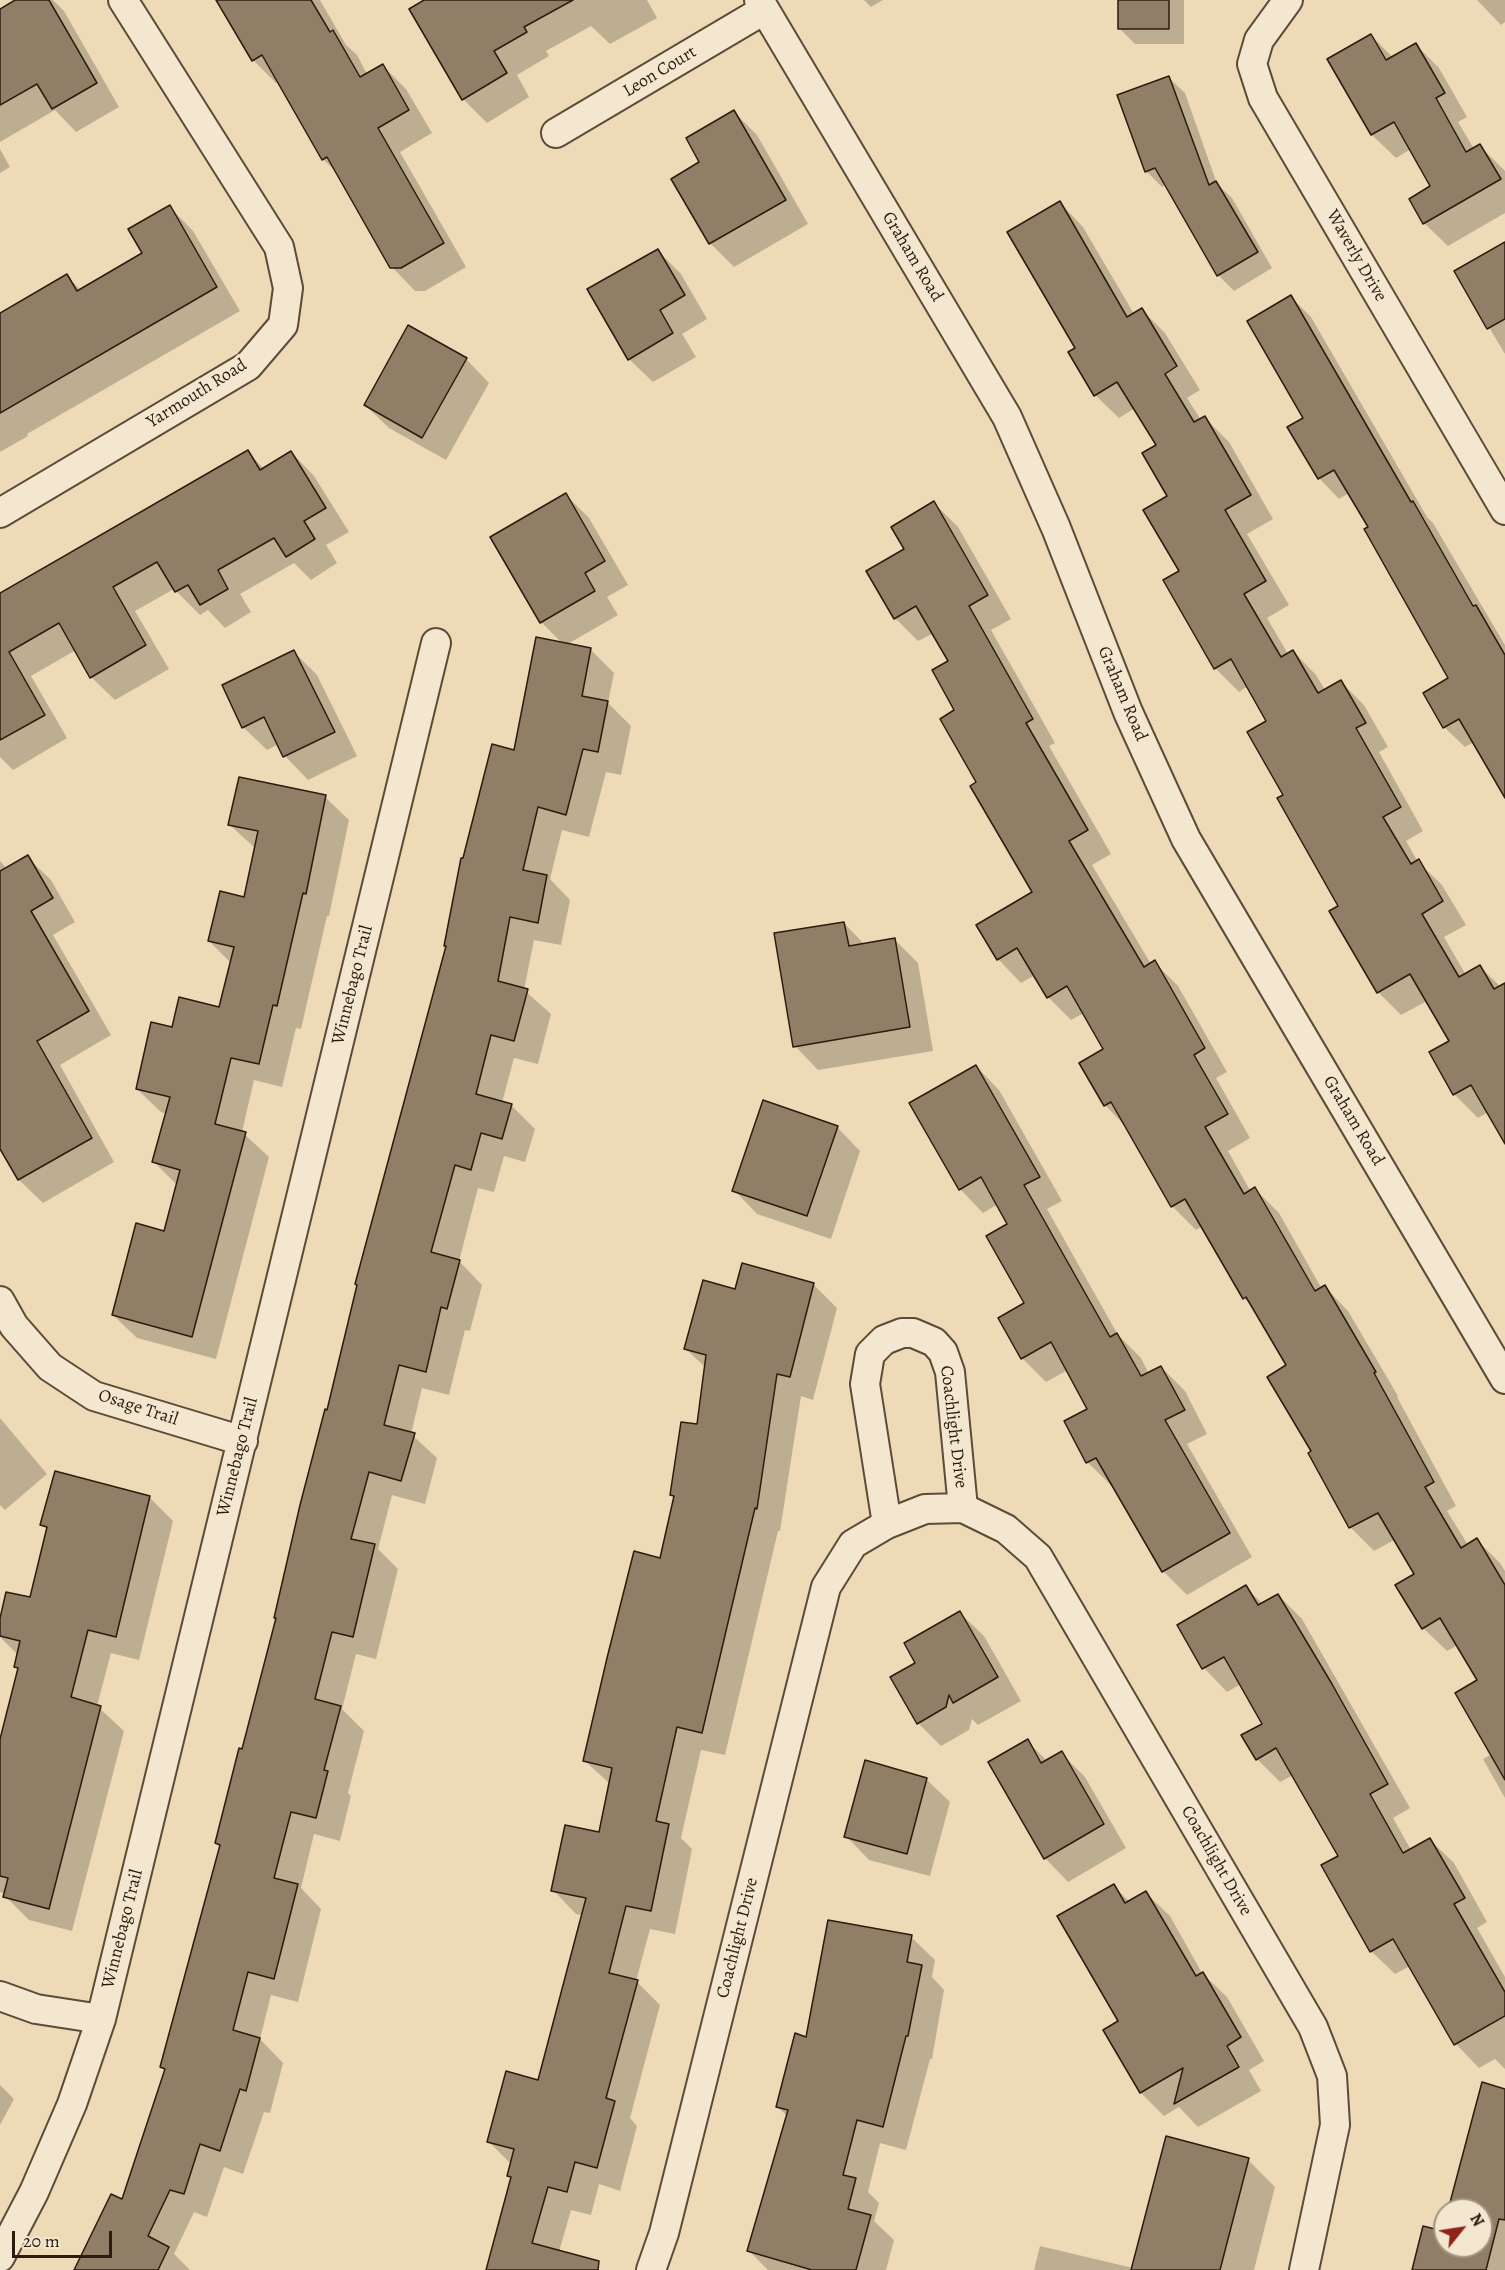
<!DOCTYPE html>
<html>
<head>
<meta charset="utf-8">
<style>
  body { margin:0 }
  #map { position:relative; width:1505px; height:2270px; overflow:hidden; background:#eedab6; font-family:Alegreya,serif }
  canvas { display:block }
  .north { position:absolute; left:1433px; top:2198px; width:60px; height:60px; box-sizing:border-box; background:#f4e7d0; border:2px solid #a49583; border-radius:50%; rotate:60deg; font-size:16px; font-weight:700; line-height:24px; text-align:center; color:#2c1b0f }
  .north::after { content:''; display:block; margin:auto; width:21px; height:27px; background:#8f2418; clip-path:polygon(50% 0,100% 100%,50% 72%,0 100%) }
  .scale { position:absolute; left:12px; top:2231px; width:100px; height:27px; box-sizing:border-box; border:3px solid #2c1b0f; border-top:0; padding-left:8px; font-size:18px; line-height:21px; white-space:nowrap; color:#2c1b0f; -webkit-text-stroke:4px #f4e7d0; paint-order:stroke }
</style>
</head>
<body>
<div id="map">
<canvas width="1505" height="2270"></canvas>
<div class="north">N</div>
<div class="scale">20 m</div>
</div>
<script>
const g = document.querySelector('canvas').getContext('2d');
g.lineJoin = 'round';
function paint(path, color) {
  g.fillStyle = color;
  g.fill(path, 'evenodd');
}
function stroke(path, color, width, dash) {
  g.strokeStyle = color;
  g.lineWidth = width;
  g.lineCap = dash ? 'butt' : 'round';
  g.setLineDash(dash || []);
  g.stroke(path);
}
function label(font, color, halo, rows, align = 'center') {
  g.font = font + ' Alegreya,serif';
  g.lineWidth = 6;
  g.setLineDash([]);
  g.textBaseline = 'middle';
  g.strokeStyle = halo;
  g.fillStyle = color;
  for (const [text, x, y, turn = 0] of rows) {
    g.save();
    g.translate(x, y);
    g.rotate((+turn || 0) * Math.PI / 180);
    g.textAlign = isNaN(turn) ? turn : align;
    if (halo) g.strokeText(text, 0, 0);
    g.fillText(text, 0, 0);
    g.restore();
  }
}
const shadow = new Path2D(`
  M18 0H53L64 11 119 107 76 132 55 110 0 142V10Z
  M217 0H320L346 45 357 55 367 74 383 66 406 89 432 133 400 152 466 267 425 291H415L392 267 337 173 323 159 279 82 276 83 253 60Z
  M427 0H647L657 18 610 44 591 26 546 51 549 56 517 75 529 97 487 123 463 99Z
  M864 0H883L871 7Z
  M1119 0H1184V44H1135L1119 28Z
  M1477 0H1505V22L1501 25Z
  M1371 35 1393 58 1416 45 1439 68 1467 117 1458 122 1474 149 1480 146 1505 171V213L1448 246 1424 223 1432 187 1411 149 1396 158 1372 135 1329 60Z
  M1169 78 1185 93 1217 184 1232 198 1272 268 1234 291 1218 275 1166 185 1162 187 1146 171Z
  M734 112 757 135 808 224 734 267 710 243 673 179 702 163Z
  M0 149 10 167 0 173Z
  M1060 203 1083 227 1134 314 1142 310 1165 333 1200 390 1187 398 1201 420 1205 418 1229 442 1273 519 1247 534 1289 605 1267 618 1288 654 1293 651 1316 675 1325 690 1341 682 1364 705 1388 747 1379 752 1423 831 1406 841 1418 862 1442 885 1466 925 1444 937 1466 975 1480 967 1501 987 1505 984V1141L1488 1112 1478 1118 1454 1094 1431 1052 1451 1041 1427 1001 1401 1015 1378 992 1340 907 1285 795 1269 722 1248 686 1239 692 1215 668 1165 581 1181 572 1169 496 1158 445 1135 408 1119 418 1095 395 1077 349Z
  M170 207 193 231 240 311 27 434 28 436 0 452V314L66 276 81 290 144 254Z
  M1505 249V354L1456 272Z
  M657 250 681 274 707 319 682 334 696 357 653 382 629 359Z
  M1291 297 1311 317 1427 517 1433 523 1505 645V795L1474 742 1465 747 1444 727 1425 693 1450 679 1349 493 1339 499 1319 478 1305 418Z
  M466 359 489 383 446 460 389 428 365 405Z
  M248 452 264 469 291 452 314 476 349 532 326 545 337 563 311 580 294 563 240 594 251 612 225 628 208 610 200 615 174 589 135 611 169 669 115 700 91 677 76 650 31 676 67 738 13 770 0 757V601Z
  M566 495 589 518 628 585 607 597 618 615 566 645 591 650 614 673 608 703 631 726 621 775 606 772 589 837 562 830 550 879 570 900 561 945 534 940 524 990 551 1014 538 1064 514 1058 502 1103 511 1105 535 1129 525 1162 504 1156 494 1192 478 1188 459 1261 482 1285 470 1331 465 1330 449 1395 422 1388 411 1434 437 1458 425 1504 392 1495 378 1549 398 1569 376 1659 356 1654 342 1709 364 1731 348 1793 351 1796 340 1841 314 1834 301 1888 321 1909 298 2002 271 1995 260 2039 283 2063 270 2113 264 2112 243 2174 224 2167 207 2217 194 2212 174 2254 190 2270H76L123 2201 166 2071 162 2067 221 1847 217 1843 244 1751 447 947 464 860 563 644 541 622Z
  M934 503 958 527 1011 619 991 630 1055 743 1049 746 1111 854 1092 865 1151 964 1154 962 1178 986 1227 1072 1216 1078 1250 1138 1228 1151 1251 1192 1255 1189 1279 1213 1322 1289 1325 1287 1348 1311 1398 1396 1397 1397 1456 1506 1447 1511 1468 1545 1477 1540 1500 1563 1505 1571V1798L1483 1759 1492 1754 1479 1681 1458 1645 1447 1651 1423 1628 1416 1574 1396 1539 1374 1551 1350 1527 1310 1453 1313 1452 1288 1366 1254 1308 1244 1298 1202 1226 1196 1230 1172 1206 1126 1127 1105 1105V1050L1084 1013 1071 1020 1048 997 1035 975 1021 983 998 959 1034 892 978 783 956 711 950 662 934 633 918 641 895 618 906 550Z
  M294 652 317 675 357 756 308 780 285 756 279 744 267 750 243 727Z
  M325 797 349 820 329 916H327L301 1029 296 1028 282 1087 254 1080 242 1132 269 1157 216 1359 137 1338 113 1315 165 1233 177 1185 154 1162 167 1114 161 1112 137 1089 173 1029 220 1008 231 963 209 941 246 898 256 849 230 825Z
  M27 857 51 880 75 922 53 935 111 1035 60 1065 114 1162 43 1203 19 1180 0 1146V861L7 869Z
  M844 923 865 945 895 940 918 963 933 1051 818 1070 795 1046Z
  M976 1066 999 1090 1062 1201 1047 1209 1118 1335 1141 1358 1149 1374 1161 1367 1185 1391 1207 1434 1187 1444 1252 1557 1187 1595 1163 1571 1113 1484 1111 1485 1087 1462 1089 1409 1068 1370 1046 1382 1022 1358 1000 1318 1026 1303 1009 1224 998 1204 983 1213 960 1189Z
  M837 1127 860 1151 831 1239 757 1214 734 1190Z
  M813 1284 837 1308 813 1400 801 1396 780 1531H778L725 1755 701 1750 681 1838 692 1849 675 1934 650 1929 636 1981 660 2005 630 2118 637 2126 620 2191 599 2184 591 2215 571 2210 559 2252 582 2270H487L512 2179 509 2176 512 2165 488 2141 539 2081 583 1915 576 1914 553 1890 600 1834 610 1784 585 1761 661 1560 675 1498 671 1494 698 1426 706 1368 686 1349 736 1290Z
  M0 1418 47 1474 5 1510 0 1505Z
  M149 1497 173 1521 139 1660 111 1653 97 1706 124 1731 72 1931 29 1920 5 1896 6 1894 0 1892V1745L19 1670 15 1666 18 1655 0 1637V1624L31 1599 48 1530 42 1525Z
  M1245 1587 1263 1604 1278 1595 1302 1619 1410 1808 1393 1818 1411 1850 1430 1840 1454 1863 1487 1922 1477 1928 1505 1977V2069L1495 2059 1479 2068 1456 2044 1410 1966 1395 1974 1371 1951 1340 1856 1293 1775 1280 1782 1257 1759 1264 1724 1241 1684 1227 1692 1204 1668Z
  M960 1613 984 1636 1021 1701 978 1725 972 1719 969 1730 941 1746 918 1723 917 1663Z
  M1027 1741 1047 1761 1061 1753 1085 1777 1126 1848 1068 1882 1045 1858Z
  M926 1779 950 1802 930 1876 869 1860 846 1836Z
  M1113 1886 1130 1902 1146 1893 1170 1916 1202 1973 1227 1997 1264 2061 1249 2070 1261 2091 1198 2127 1179 2107 1164 2116 1141 2093 1105 2030 1120 2022Z
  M911 1937 935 1960 932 1977 944 1990 932 2059H930L906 2150 880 2143 868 2192 879 2203 874 2221 894 2240 886 2270H768L749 2251 787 2116 777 2106 808 2038Z
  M0 2085 14 2099 0 2125Z
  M1505 2090V2270H1413L1444 2233 1445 2228V2246H1481V2210H1450Z
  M1248 2160 1275 2187 1254 2270H1034L1040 2246 1133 2268Z`);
const building = new Path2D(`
  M15 0H49L97 83 52 109 37 84 0 105V9Z
  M216 0H311L330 32 333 30 360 77 383 64 409 110 378 128 444 243 401 268H390L327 157 322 160 262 55 252 61Z
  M424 0H573L524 27 527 32 494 51 507 73 462 100 409 9Z
  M1118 0H1169V29H1118Z
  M1371 34 1386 60 1416 43 1445 93 1436 98 1466 152 1480 144 1501 179 1423 224 1409 199 1430 186 1394 122 1371 135 1327 59Z
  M1169 76 1209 185 1216 181 1258 252 1217 276 1155 168 1145 172 1117 95Z
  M734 110 786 200 709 244 671 179 699 162 686 138Z
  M1060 201 1127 317 1142 308 1177 366 1165 374 1194 422 1205 416 1251 495 1225 510 1266 581 1244 594 1281 657 1293 650 1318 693 1341 680 1366 723 1356 728 1401 807 1383 817 1411 864 1419 859 1443 901 1422 914 1459 977 1480 965 1494 989 1505 983V1144L1471 1085 1453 1095 1429 1052 1449 1041 1410 974 1377 993 1329 911 1338 906 1277 798 1283 795 1247 732 1266 721 1231 659 1214 669 1163 580 1179 571 1143 510 1167 496 1142 453 1156 445 1117 382 1094 396 1068 352 1075 348 1007 232Z
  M170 205 217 287 0 413V313L67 274 77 291 142 253 128 229Z
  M1505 242V319L1487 329 1454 271Z
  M658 249 685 295 660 310 673 333 628 360 587 289Z
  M1291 295 1411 502 1413 501 1473 606 1476 605 1505 655V798L1459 719 1443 728 1423 693 1448 678 1364 529 1368 527 1334 470 1318 479 1287 427 1303 418 1247 321Z
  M408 325 467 358 422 438 364 405Z
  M248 450 260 470 291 451 326 508 304 521 315 539 286 557 274 538 218 570 228 589 200 605 188 585 175 592 157 562 113 587 146 645 90 678 59 623 9 652 45 715 0 740V593Z
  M566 493 605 561 585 573 595 591 540 623 490 537Z
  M934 501 988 595 969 606 1033 719 1026 723 1088 830 1069 841 1144 967 1155 960 1205 1048 1194 1055 1228 1114 1205 1127 1244 1194 1255 1187 1315 1291 1325 1285 1376 1372 1374 1373 1434 1482 1425 1487 1461 1548 1477 1538 1505 1585V1780L1455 1693 1477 1680 1440 1618 1422 1629 1395 1585 1414 1574 1378 1513 1349 1528 1308 1453 1311 1451 1267 1377 1286 1365 1246 1297 1243 1299 1185 1199 1171 1207 1111 1102 1104 1106 1079 1063 1103 1049 1067 986 1047 998 1017 948 997 960 976 925 1032 892 970 786 976 782 940 719 954 710 932 670 948 661 916 606 894 619 866 571 904 549 891 527Z
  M536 637 591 648 582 696 608 701 598 752 583 749 566 815 538 807 523 870 547 875 538 923 510 917 498 981 528 989 514 1041 491 1035 476 1094 512 1104 502 1139 481 1133 471 1170 455 1165 431 1252 460 1260 447 1309 441 1307 426 1372 399 1365 384 1425 415 1433 401 1481 369 1472 351 1539 375 1544 353 1637 332 1632 315 1699 341 1706 324 1770 328 1771 316 1818 291 1812 274 1878 298 1884 274 1979 248 1972 233 2030 260 2038 246 2091 240 2089 220 2151 200 2144 184 2194 170 2190 148 2236 169 2247 158 2270H74L111 2194 122 2199 165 2069 160 2067 220 1845 215 1843 239 1748 242 1749 276 1618H274L300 1505 325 1409 327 1410 357 1285 355 1284 446 946H444L461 858H463L492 744 514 750Z
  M294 650 335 732 283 757 264 717 242 728 222 685Z
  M239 777 326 795 306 894 303 893 277 1006 273 1005 259 1064 231 1058 215 1124 246 1132 192 1337 112 1315 136 1223 164 1231 180 1170 152 1162 170 1097 136 1089 151 1022 172 1027 179 997 219 1007 234 947 208 941 220 891 244 897 258 831 228 825Z
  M28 855 53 898 31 911 89 1011 37 1041 92 1138 18 1180 0 1149V871Z
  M844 922 849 946 895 938 910 1027 793 1047 774 933Z
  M976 1065 1040 1177 1024 1185 1110 1337 1117 1333 1141 1376 1161 1366 1185 1410 1165 1420 1230 1533 1162 1572 1096 1458 1086 1463 1064 1421 1087 1409 1051 1342 1021 1359 998 1318 1024 1303 986 1236 1007 1224 981 1177 959 1190 909 1103Z
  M763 1100 838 1126 807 1216 732 1191Z
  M742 1263 814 1283 790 1377 777 1374 757 1509 755 1508 702 1733 677 1727 656 1821 669 1824 651 1911 626 1906 609 1973 638 1980 606 2098 615 2101 597 2168 575 2162 567 2192 548 2187 532 2243 599 2261 598 2270H486L511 2177 507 2176 514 2149 487 2142 506 2071 538 2080 586 1898 551 1891 565 1825 599 1832 612 1768 583 1761 607 1658 634 1551 660 1558 674 1496 670 1495 681 1422 697 1424 706 1355 684 1349 703 1280 735 1289Z
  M55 1471 150 1496 116 1637 88 1630 71 1697 101 1706 49 1909 3 1897 8 1878 0 1876V1739L18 1668 14 1667 20 1641 0 1636V1618L6 1592 30 1597 47 1527 40 1525Z
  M1246 1585 1258 1605 1278 1594 1332 1684 1388 1784 1370 1794 1403 1853 1430 1838 1465 1898 1454 1904 1505 1992V2016L1454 2045 1393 1939 1370 1952 1321 1865 1338 1856 1276 1748 1256 1760 1241 1735 1262 1724 1224 1657 1202 1669 1177 1625Z
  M960 1611 998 1677 953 1703 949 1695 946 1707 917 1724 890 1677 915 1663 904 1643Z
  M1028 1739 1041 1763 1062 1751 1104 1824 1044 1859 988 1762Z
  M865 1760 927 1778 907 1854 844 1837Z
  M1114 1884 1125 1903 1146 1891 1196 1976 1203 1972 1241 2037 1227 2046 1239 2067 1174 2104 1183 2068 1140 2093 1103 2030 1118 2021 1057 1916Z
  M828 1920 912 1935 907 1962 922 1965 908 2036H906L883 2127 857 2120 843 2175 856 2178 848 2209 871 2215 856 2270H812L747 2251 788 2110 776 2107 795 2033 806 2037Z
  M1482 2082 1505 2089V2220L1499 2219 1486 2270H1412L1423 2226 1443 2231 1445 2222V2246H1481V2210H1448Z
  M1166 2136 1249 2158 1220 2270H1131Z`);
const minor = new Path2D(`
  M759 0 1007 417 1056 528 1128 712 1186 839 1505 1379
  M1288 0 1259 40 1252 64 1263 98 1505 510
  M556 133 764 10
  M0 513 248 366 283 325 288 288 279 247 123 0
  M0 1301 14 1326 50 1367 94 1396 243 1441
  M887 1524 865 1384 870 1354 884 1340 902 1333H913L934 1342 943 1352 950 1372 963 1508
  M0 1996 36 2009 101 2019
  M0 2257 34 2192 72 2104 101 2019 436 643
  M651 2270 664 2233 826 1587 853 1544 887 1524 925 1509 963 1508 1006 1529 1038 1557 1313 2027 1332 2076 1335 2125 1304 2270`);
const streetNames = [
  ["Leon Court",660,72,-31],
  ["Waverly Drive",1356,256,60],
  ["Graham Road",912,257,59],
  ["Yarmouth Road",197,394,-32],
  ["Graham Road",1122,694,67],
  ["Winnebago Trail",353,985,-76],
  ["Graham Road",1353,1121,59],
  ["Osage Trail",138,1408,18],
  ["Coachlight Drive",953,1427,83],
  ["Winnebago Trail",238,1457,-76],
  ["Coachlight Drive",1216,1861,60],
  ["Winnebago Trail",123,1929,-76],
  ["Coachlight Drive",738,1938,-76]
];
paint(shadow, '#0003');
paint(building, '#917e66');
stroke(building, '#2c1b0f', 1.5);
stroke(minor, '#5c4b39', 32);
stroke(minor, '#f4e7d0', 28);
label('18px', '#2c1b0f', '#f4e7d0', streetNames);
</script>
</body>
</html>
